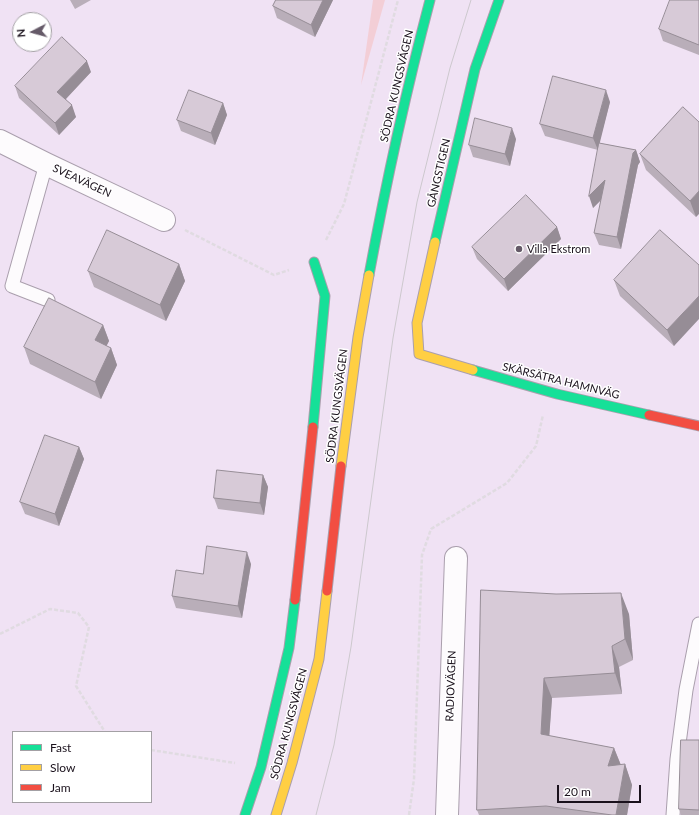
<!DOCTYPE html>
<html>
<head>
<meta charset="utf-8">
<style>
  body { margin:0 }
  #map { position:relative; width:699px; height:815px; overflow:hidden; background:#f0e2f4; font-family:Lato,sans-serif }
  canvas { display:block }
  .legend { position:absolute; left:12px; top:731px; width:140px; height:72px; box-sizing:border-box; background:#fff; border:1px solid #a3a0a4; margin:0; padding:5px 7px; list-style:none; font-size:12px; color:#1a111c }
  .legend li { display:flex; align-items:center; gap:8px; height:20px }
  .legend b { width:20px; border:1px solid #a3a0a4 }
  .north { position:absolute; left:12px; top:12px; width:40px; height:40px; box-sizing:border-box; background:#fff; border:1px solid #a3a0a4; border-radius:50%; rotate:264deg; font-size:11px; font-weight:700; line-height:16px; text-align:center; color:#1a111c }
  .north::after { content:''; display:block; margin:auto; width:14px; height:18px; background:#655a68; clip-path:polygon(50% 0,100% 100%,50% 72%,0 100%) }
  .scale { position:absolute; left:557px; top:785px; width:84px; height:18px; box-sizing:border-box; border:2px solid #1a111c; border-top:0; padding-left:5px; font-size:12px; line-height:14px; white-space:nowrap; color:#1a111c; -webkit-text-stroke:3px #fff; paint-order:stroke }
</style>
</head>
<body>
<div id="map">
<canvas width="699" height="815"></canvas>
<ul class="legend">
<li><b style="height:5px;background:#16e098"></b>Fast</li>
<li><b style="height:5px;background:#ffcf43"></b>Slow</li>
<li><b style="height:5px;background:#f24e42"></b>Jam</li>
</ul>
<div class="north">N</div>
<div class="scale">20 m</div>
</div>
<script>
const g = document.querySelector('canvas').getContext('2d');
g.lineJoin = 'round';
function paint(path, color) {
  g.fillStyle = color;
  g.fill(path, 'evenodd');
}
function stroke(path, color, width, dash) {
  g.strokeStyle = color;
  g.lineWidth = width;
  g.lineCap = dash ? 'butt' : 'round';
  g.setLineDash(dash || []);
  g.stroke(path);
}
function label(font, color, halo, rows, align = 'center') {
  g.font = font + ' Lato,sans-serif';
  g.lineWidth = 3;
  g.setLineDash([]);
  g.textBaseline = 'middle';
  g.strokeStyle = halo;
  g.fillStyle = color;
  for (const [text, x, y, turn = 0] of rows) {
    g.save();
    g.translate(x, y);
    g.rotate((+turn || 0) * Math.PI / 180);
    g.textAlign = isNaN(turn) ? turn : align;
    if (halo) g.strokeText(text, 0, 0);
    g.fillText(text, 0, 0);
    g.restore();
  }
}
const green = new Path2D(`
  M373 0H385L361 85Z`);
const path = new Path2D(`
  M185 230 274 275 289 270
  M326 240 344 204 398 0
  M0 634 50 609 78 613 89 627 76 686 105 732
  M151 750 235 763
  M409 815 414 779 422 555 431 529 507 483 536 446 543 415`);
const lane = new Path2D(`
  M46 164 12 286 48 300
  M673 815 677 759 686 690 699 624`);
const street = new Path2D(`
  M0 141 46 164 164 220
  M447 815 456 558`);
const fast = new Path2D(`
  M435 242 475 69 499 0
  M369 275C386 183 406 91 430 0
  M473 370 557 394 649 415
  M313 427 325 296 314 262
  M245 815 261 767 289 648 295 600`);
const slow = new Path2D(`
  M435 242 417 323 419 354 473 370
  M341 466 358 337 369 275
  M276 815 292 763 319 659 327 591`);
const jam = new Path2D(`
  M649 415 699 426
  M327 591 341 466
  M295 600 313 427`);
const tram = new Path2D(`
  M316 815 334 745 351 647 393 338 417 202 450 68 471 0`);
const wall = new Path2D(`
  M70 0H91L75 9Z
  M276 0H333L315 37 277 18 273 6Z
  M699 0V55L663 41 659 29Z
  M91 72 66 99 76 117 59 135 19 98 15 86Z
  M610 102 599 143 636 150 640 162 638 165 621 249 599 245 594 233 601 200 593 208 598 150 545 136 540 124Z
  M223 103 227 115 215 145 181 131 177 120Z
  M683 107 696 217 646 170 640 154Z
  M516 139 510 166 473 157 469 145Z
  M557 227 561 239 508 291 477 259 472 247Z
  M179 264 185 281 166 321 94 287 88 271Z
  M699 265 674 346 620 296 614 280Z
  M103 325 109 341 106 346 111 348 117 365 101 399 30 364 24 347Z
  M79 447 84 459 59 526 25 514 20 502Z
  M263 475 268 487 264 515 218 509 214 498Z
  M251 564 242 618 176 608 172 596 203 574Z
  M481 590 629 614 633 660 619 667 622 694 552 698 549 736 614 748 621 765 625 764 632 785 627 815H479L477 810Z
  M699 740V815H681L679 809Z`);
const shadedWall = new Path2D(`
  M323 0H333L315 37 311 25Z
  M87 61 91 72 62 103 57 92Z
  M606 90 610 102 598 150 593 138Z
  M223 103 227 115 215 145 211 133Z
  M72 105 76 117 59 135 55 123Z
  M512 128 516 139 510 166 505 154Z
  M636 150 640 162 638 165 621 249 617 237 633 153Z
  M605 180 609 192 593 208 589 196Z
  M699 191V214L696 217 690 201Z
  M557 227 561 239 508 291 504 279Z
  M179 264 185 281 166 321 160 305Z
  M699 296V319L674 346 667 330Z
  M103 325 109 341 101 357 95 340Z
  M111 348 117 365 101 399 95 382Z
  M79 447 84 459 59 526 55 514Z
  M263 475 268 487 264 515 260 503Z
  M247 552 251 564 242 618 238 606Z
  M621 593 629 614 633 660 625 639Z
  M612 646 619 667 622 694 615 673Z
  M544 678 552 698 548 755 541 734Z
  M614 748 622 768 608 766Z
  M625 764 632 785 627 815H616Z`);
const building = new Path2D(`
  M276 0H323L311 25 273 6Z
  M670 0H699V45L659 29Z
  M62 37 87 61 57 92 72 105 55 123 15 86Z
  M553 76 606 90 593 138 540 124Z
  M189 90 223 103 211 133 177 120Z
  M683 107 699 122V191L690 201 640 154Z
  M475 118 512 128 505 154 469 145Z
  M599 143 636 150 633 153 617 237 594 233 605 180 589 196Z
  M526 195 557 227 504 279 472 247Z
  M107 230 179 264 160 305 88 271Z
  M660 230 699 265V296L667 330 614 280Z
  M49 298 103 325 95 340 111 348 95 382 24 347Z
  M45 435 79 447 55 514 20 502Z
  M217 470 263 475 260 503 214 498Z
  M207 546 247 552 238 606 172 596 176 570 203 574Z
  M481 590 556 594 621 593 625 639 612 646 615 673 544 678 541 734 614 748 608 766 625 764 616 815H612L546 806 477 810Z
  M681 740H699V810L679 809Z`);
const markers = [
  [519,249,4,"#655a68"]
];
const streetNames = [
  ["SÖDRA KUNGSVÄGEN",397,86,-77],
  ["GÅNGSTIGEN",439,173,-77],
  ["SVEAVÄGEN",82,181,25],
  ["SKÄRSÄTRA HAMNVÄG",561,381,14],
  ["SÖDRA KUNGSVÄGEN",337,406,-83],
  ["RADIOVÄGEN",451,686,-88],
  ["SÖDRA KUNGSVÄGEN",289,724,-75]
];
const poiNames = [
  ["Villa Ekstrom",527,249]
];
paint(green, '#f3ced6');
stroke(lane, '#aa9fad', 15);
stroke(street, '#aa9fad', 24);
stroke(fast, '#aa9fad', 11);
stroke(slow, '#aa9fad', 11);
stroke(jam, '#aa9fad', 11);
stroke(path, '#e0dbe1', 2.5, [4, 2]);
stroke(lane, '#fdfbfd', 13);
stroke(street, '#fdfbfd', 22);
stroke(fast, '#16e098', 9);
stroke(slow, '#ffcf43', 9);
stroke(jam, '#f24e42', 9);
stroke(tram, '#ccc8cd', 1);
paint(wall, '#b9aeb9');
paint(shadedWall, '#968d96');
paint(building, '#d7cad7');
stroke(building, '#968d96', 1);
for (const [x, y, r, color] of markers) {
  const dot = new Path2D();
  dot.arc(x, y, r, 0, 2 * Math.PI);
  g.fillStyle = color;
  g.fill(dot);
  stroke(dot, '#fff', 1.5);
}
label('11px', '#1a111c', '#fff', streetNames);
label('11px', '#1a111c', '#fff', poiNames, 'left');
</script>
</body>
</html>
